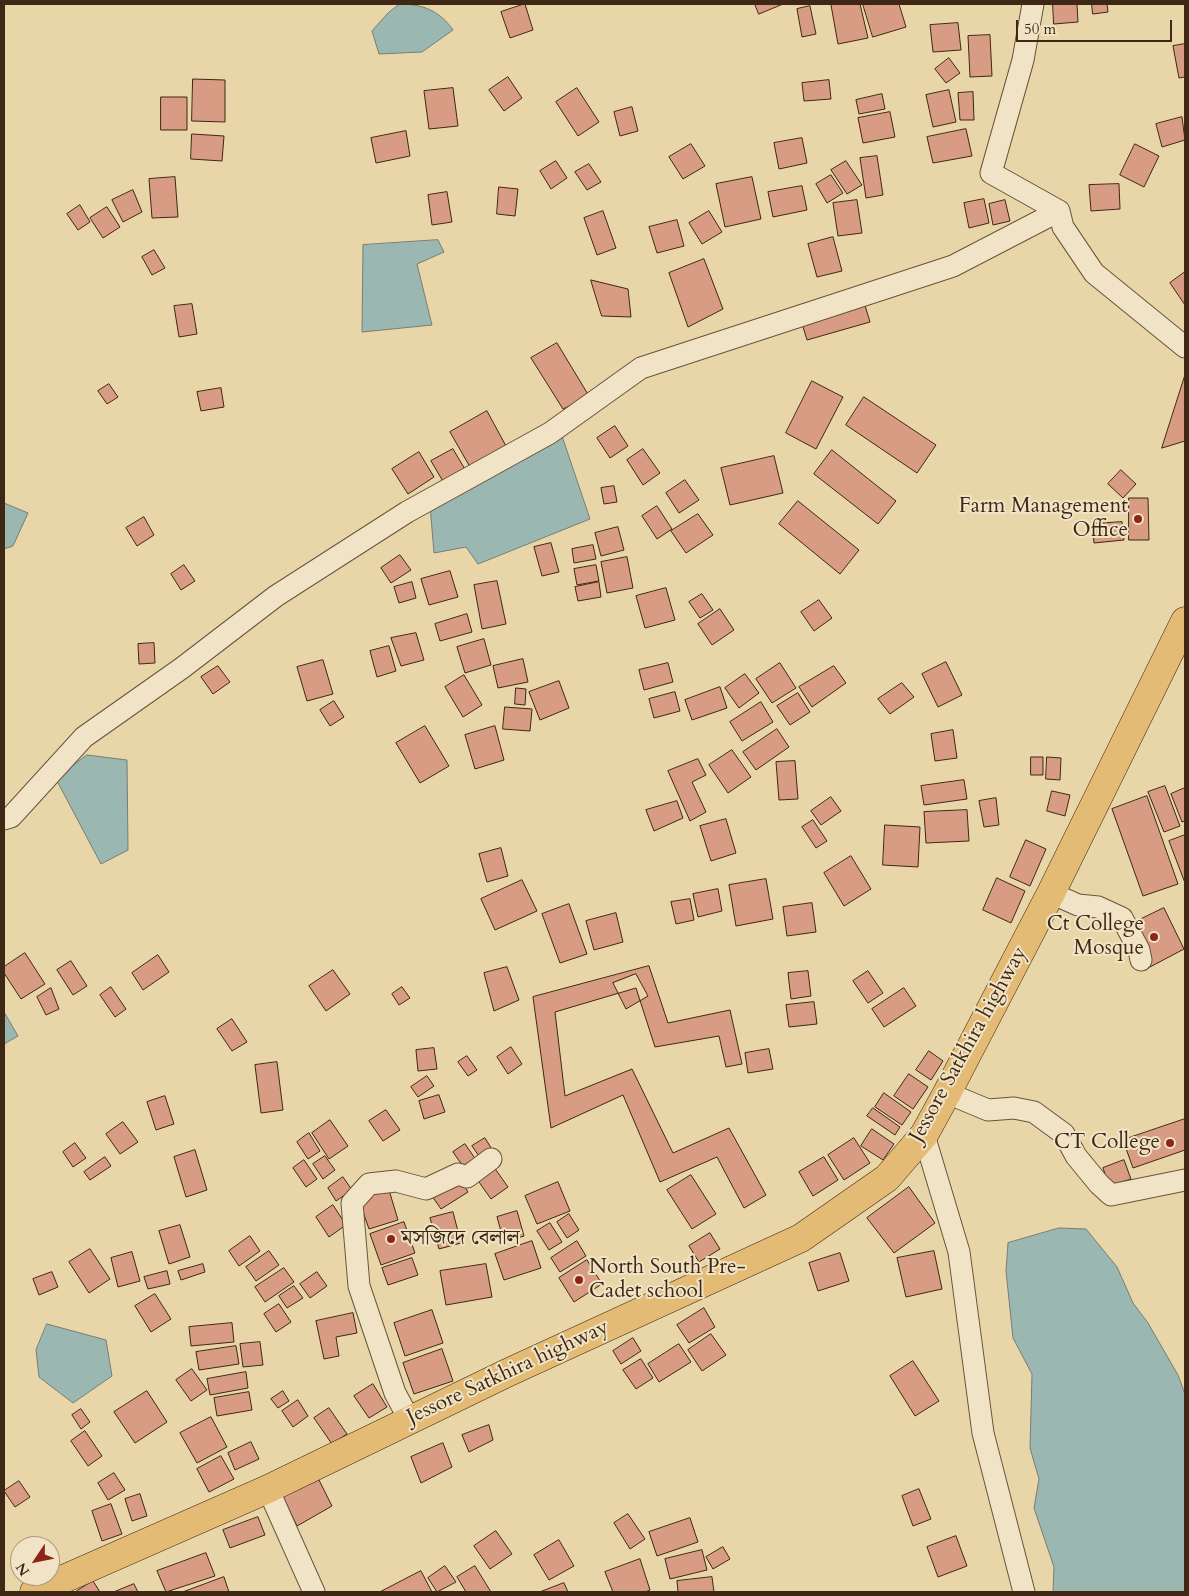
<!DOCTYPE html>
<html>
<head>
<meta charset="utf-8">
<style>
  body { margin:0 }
  #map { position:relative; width:1189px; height:1596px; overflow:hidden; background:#e9d6a8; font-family:Cardo,serif }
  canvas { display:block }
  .frame { position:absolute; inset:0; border:5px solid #3e2715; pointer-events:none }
  .north { position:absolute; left:10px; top:1536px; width:50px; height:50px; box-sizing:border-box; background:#f1e4c6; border:1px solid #a9987f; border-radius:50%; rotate:236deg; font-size:14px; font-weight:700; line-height:20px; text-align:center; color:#3e2715 }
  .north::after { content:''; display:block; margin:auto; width:18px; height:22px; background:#8f2418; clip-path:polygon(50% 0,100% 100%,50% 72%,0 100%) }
  .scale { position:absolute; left:1016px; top:20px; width:156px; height:22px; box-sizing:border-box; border:2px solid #3e2715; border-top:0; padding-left:6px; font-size:15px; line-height:18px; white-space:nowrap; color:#3e2715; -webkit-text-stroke:4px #f1e4c6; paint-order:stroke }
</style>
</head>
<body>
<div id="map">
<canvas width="1189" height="1596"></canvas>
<div class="frame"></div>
<div class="north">N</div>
<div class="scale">50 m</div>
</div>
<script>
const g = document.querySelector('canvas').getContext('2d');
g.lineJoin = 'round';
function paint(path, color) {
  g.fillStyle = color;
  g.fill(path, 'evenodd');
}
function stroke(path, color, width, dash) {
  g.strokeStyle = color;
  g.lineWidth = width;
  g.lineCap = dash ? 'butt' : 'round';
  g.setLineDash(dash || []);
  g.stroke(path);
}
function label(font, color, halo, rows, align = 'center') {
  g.font = font + ' Cardo,"Noto Serif Bengali",serif';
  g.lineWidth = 4;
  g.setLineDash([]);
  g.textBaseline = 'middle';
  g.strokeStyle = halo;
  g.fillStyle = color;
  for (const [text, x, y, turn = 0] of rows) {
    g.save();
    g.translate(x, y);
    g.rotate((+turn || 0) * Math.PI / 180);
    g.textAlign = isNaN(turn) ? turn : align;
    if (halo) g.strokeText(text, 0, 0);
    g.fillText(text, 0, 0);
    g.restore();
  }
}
const water = new Path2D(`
  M400 4C423 4 440 11 453 30L422 52 379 54 372 31 388 13Z
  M438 240 444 252 417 264 432 325 362 332 363 245Z
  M562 436 590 519 478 564 466 547 434 553 430 505Z
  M4 503 28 513 13 546 4 549Z
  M87 755 127 760 128 850 101 864 56 779Z
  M4 1012 18 1036 4 1044Z
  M1059 1228 1086 1229 1117 1267 1133 1303 1148 1323 1178 1375 1185 1394V1592H1053L1054 1567 1034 1508 1039 1479 1030 1448 1032 1374 1013 1338 1006 1271 1008 1243Z
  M47 1324 106 1340 112 1376 73 1403 39 1377 36 1350Z`);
const building = new Path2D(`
  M525 4 533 30 510 38 501 12Z
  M755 4H783L759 14Z
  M835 4H860L868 38 838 44 831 5Z
  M863 4H899L906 27 873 37Z
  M1053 4H1077L1078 22 1054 24Z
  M1092 4H1107L1108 12 1093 14Z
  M810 6 816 34 802 37 797 9Z
  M958 23 961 50 933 52 930 25Z
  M990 35 992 76 970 77 968 36Z
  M1185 44V77L1179 78 1173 46Z
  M949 58 960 73 946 83 935 69Z
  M508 77 522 98 504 111 489 90Z
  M193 79 225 80V122L192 121Z
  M829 80 831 99 804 101 802 83Z
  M453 88 458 126 429 129 424 91Z
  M577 88 599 122 578 136 556 102Z
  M949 90 956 122 933 127 926 95Z
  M973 92 974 120H960L958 93Z
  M882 94 885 109 859 114 856 100Z
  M161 97H187V130H161Z
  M632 107 638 131 620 136 614 112Z
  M890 112 895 137 863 143 858 118Z
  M1182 117 1185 140 1162 147 1156 124Z
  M966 129 972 156 933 163 927 137Z
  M406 131 410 156 376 163 371 138Z
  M192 134 224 136 222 161 191 159Z
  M802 138 807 163 779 169 774 143Z
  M691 144 705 166 683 179 669 157Z
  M1135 144 1159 156 1144 187 1120 175Z
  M877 156 883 195 866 198 860 158Z
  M556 161 567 178 551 189 540 171Z
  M846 161 862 185 847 194 831 170Z
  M589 164 601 182 587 190 575 172Z
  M831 175 843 193 827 203 816 184Z
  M175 177 178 217 152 218 149 179Z
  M752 177 761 219 725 227 716 184Z
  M1119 184 1120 209 1091 211 1089 185Z
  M802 186 807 210 773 217 768 192Z
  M499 187 518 189 515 216 497 214Z
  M133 190 142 212 123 222 112 200Z
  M447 192 452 222 432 225 428 195Z
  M984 199 989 223 969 228 964 203Z
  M857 200 862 233 838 236 833 203Z
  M1005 200 1010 221 993 225 989 204Z
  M80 205 90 222 78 230 67 214Z
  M107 207 120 227 103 238 90 218Z
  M603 211 616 248 597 255 584 218Z
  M709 211 722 232 702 244 689 223Z
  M677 220 684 246 657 253 649 227Z
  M833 237 842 271 817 277 808 244Z
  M154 250 165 268 152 275 142 257Z
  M704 259 723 309 688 327 669 273Z
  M1185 272V305L1170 283Z
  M591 280 628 289 631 317 602 316Z
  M864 302 870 322 807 340 801 320Z
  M192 304 197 334 179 337 174 306Z
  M557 343 589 396 563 409 531 358Z
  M1185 375V441L1162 448Z
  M812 381 843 397 816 449 786 433Z
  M109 384 118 397 107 404 98 391Z
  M221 388 224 407 201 411 197 392Z
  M864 397 936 445 917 473 846 425Z
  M487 411 506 446 470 467 450 432Z
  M615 426 628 446 610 458 597 438Z
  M453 449 466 471 444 483 431 461Z
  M643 449 660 473 643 485 627 460Z
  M832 450 896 501 878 524 814 474Z
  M419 452 434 477 408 494 392 469Z
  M774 456 783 493 730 505 721 468Z
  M1121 470 1136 484 1123 498 1108 484Z
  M685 480 699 500 679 513 666 493Z
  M614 486 617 502 604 504 601 488Z
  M1129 498H1148L1149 540H1129Z
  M798 501 859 550 840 574 779 524Z
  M657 506 672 529 657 539 642 516Z
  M698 514 713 535 686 553 671 531Z
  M144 517 154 535 137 546 126 528Z
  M1122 522 1124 540 1094 543 1092 524Z
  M618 527 624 550 601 556 595 533Z
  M551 543 559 572 542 576 534 547Z
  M593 545 596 559 574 563 572 549Z
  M400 555 411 570 391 583 381 568Z
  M627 557 633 588 607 593 601 562Z
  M184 565 195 581 181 590 171 574Z
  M596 565 599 581 577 585 574 569Z
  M450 571 458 597 429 605 421 579Z
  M497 581 506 624 482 629 474 585Z
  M412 582 416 598 399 603 394 587Z
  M599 582 601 597 578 601 575 587Z
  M666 588 675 620 645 628 636 596Z
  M702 594 713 610 700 618 689 602Z
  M819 600 832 618 814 631 801 612Z
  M720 609 734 630 712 645 698 624Z
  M467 614 472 632 440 641 435 624Z
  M416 633 424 660 401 666 391 638Z
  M484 639 491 665 465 673 457 647Z
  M154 643 155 663 139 664 138 644Z
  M389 646 396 671 377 677 370 651Z
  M523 659 528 682 498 688 493 666Z
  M323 660 333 694 307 701 297 667Z
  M946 662 962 695 938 707 922 674Z
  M668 663 673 682 644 690 639 670Z
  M780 663 796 688 772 703 756 679Z
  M218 666 230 682 213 694 201 677Z
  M834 666 846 683 812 707 799 687Z
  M745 674 759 693 739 708 725 688Z
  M464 675 482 705 463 717 445 687Z
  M559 681 569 708 540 720 529 692Z
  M902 683 914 697 890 714 878 699Z
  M720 687 727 708 692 720 685 700Z
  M516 688 526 689 525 705 515 704Z
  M675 692 680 711 654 718 649 699Z
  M798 693 810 712 790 725 777 706Z
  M334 701 344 717 330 726 320 710Z
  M761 702 773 722 742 741 730 722Z
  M505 707 532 709 530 731 503 729Z
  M425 726 449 766 420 783 396 743Z
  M495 726 504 760 475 769 465 735Z
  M777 729 789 747 756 770 743 752Z
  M953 730 957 758 935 761 931 734Z
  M732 750 751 777 728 793 709 765Z
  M1031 757H1043V775H1031Z
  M1047 757 1061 758 1060 780 1046 779Z
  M698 759 706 775 692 782 706 812 690 821 668 771Z
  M795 761 798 799 779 800 776 762Z
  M964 780 967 799 924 805 921 786Z
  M1165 786 1180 826 1164 832 1148 792Z
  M1185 788V821L1182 822 1171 794Z
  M1052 791 1070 795 1065 816 1047 811Z
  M1147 796 1178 884 1143 896 1112 809Z
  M831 797 841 811 821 825 811 811Z
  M996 798 999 825 984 827 979 801Z
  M677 801 683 818 654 831 646 810Z
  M967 810 969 841 926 843 924 812Z
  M726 819 736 853 711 861 700 826Z
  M813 820 827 841 816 848 802 827Z
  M885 825 920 827 918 867 883 865Z
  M1185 835V883L1169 841Z
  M1026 840 1046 849 1030 886 1010 877Z
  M501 848 508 876 487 882 479 854Z
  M851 856 871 889 844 906 824 873Z
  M997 878 1025 891 1011 923 983 910Z
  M766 879 773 919 736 926 729 885Z
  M522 880 537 911 495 930 481 899Z
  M718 889 722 911 698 917 693 894Z
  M690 899 694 920 676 924 671 902Z
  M812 903 816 932 787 936 783 907Z
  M569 904 587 954 560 963 542 914Z
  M1164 908 1184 949 1150 967 1129 925Z
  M616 913 623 942 594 950 586 921Z
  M25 953 45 984 21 999 4 973V967Z
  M158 955 169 972 143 990 132 973Z
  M71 961 87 986 73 995 57 970Z
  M649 966 668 1023 730 1010 742 1064 726 1067 719 1036 655 1047 636 988 555 1012 565 1096 632 1069 673 1153 729 1128 766 1195 744 1208 717 1157 660 1182 623 1095 551 1128 533 997Z
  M507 967 519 1000 494 1011 484 973Z
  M333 970 350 994 326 1011 309 986Z
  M808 971 811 996 791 999 788 973Z
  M868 971 883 993 868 1003 853 981Z
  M636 974 648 996 626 1009 613 983Z
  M111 987 126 1009 115 1017 100 995Z
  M402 987 410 998 399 1005 392 994Z
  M51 988 59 1009 46 1015 37 997Z
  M904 988 916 1006 884 1027 872 1009Z
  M814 1002 817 1024 789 1027 786 1005Z
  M232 1019 247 1042 232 1051 217 1029Z
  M511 1047 522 1064 508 1074 497 1057Z
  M434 1048 437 1069 418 1071 416 1050Z
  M769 1049 773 1069 748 1073 745 1053Z
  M929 1051 943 1061 931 1080 916 1070Z
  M467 1056 477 1070 468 1076 458 1062Z
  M277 1062 283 1110 261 1113 255 1065Z
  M909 1074 928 1087 913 1109 894 1096Z
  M427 1076 434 1086 418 1097 411 1087Z
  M884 1093 911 1112 902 1125 875 1107Z
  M439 1095 445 1112 424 1119 419 1101Z
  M165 1096 174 1124 156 1130 147 1102Z
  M873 1108 900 1127 895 1135 867 1116Z
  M386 1110 400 1130 383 1141 369 1121Z
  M1185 1119V1150L1133 1168 1123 1140Z
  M330 1120 348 1146 329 1159 312 1133Z
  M123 1122 138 1142 120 1154 106 1134Z
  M872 1129 894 1144 883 1160 861 1146Z
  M309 1133 320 1151 308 1159 297 1142Z
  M485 1138 493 1151 481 1159 472 1146Z
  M854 1138 870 1163 844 1180 828 1155Z
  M75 1143 86 1158 73 1167 63 1152Z
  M465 1144 479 1164 467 1172 453 1152Z
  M195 1150 207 1190 186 1197 174 1157Z
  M325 1156 335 1170 323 1179 313 1164Z
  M105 1157 111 1166 90 1180 84 1172Z
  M824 1157 838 1180 813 1196 799 1172Z
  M304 1160 317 1179 306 1187 293 1168Z
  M1124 1160 1131 1179 1109 1186 1103 1168Z
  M491 1163 508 1187 491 1199 474 1175Z
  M691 1175 716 1214 692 1229 667 1190Z
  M343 1177 352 1190 336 1201 328 1188Z
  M459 1178 468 1192 441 1209 432 1196Z
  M558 1182 570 1211 537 1224 525 1196Z
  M909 1187 935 1223 894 1253 867 1218Z
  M389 1190 398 1220 369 1229 359 1200Z
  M333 1205 346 1225 329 1237 316 1217Z
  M517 1211 524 1236 504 1242 497 1217Z
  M453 1212 461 1243 439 1249 430 1218Z
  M569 1214 579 1230 567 1238 557 1222Z
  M404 1222 415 1253 381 1265 370 1234Z
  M550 1223 562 1242 549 1250 537 1231Z
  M180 1225 190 1257 169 1264 159 1231Z
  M710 1233 720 1249 699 1262 689 1246Z
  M250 1236 260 1251 239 1266 229 1251Z
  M532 1241 541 1268 504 1280 495 1254Z
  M577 1241 586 1256 560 1272 551 1258Z
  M90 1249 110 1279 89 1293 69 1262Z
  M269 1251 279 1265 256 1281 246 1267Z
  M934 1251 942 1289 906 1297 897 1258Z
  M132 1252 140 1281 118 1287 111 1258Z
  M840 1253 849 1281 818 1291 809 1263Z
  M412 1258 418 1275 388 1285 382 1268Z
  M587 1260 602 1284 574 1302 559 1278Z
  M203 1264 205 1272 181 1280 178 1271Z
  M486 1264 492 1297 446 1305 440 1271Z
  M284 1268 294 1282 265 1302 255 1287Z
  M167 1271 170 1284 148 1289 144 1277Z
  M52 1272 58 1287 39 1295 33 1279Z
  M317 1272 327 1286 310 1298 300 1284Z
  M294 1286 303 1298 287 1308 279 1296Z
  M155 1294 171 1319 151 1332 135 1306Z
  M279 1304 291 1322 276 1332 264 1314Z
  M704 1308 715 1327 689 1343 677 1325Z
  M432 1310 443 1343 405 1356 394 1323Z
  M353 1313 357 1333 336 1337 339 1356 324 1359 316 1321Z
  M232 1323 234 1342 191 1346 189 1327Z
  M711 1334 726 1355 702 1371 688 1350Z
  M633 1338 641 1351 621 1364 613 1351Z
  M260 1342 263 1365 243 1367 240 1344Z
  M679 1344 691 1362 659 1382 648 1364Z
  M236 1346 239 1364 199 1370 196 1352Z
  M442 1349 453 1381 414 1394 403 1363Z
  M641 1359 653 1378 636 1389 623 1370Z
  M913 1361 939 1401 915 1416 890 1376Z
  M192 1369 207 1390 191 1401 176 1380Z
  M246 1372 248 1388 210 1395 207 1379Z
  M373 1384 387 1407 369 1418 354 1396Z
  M147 1391 167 1422 135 1443 114 1412Z
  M283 1391 289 1401 278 1408 271 1399Z
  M249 1392 252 1410 217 1416 214 1398Z
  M298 1400 308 1416 293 1427 282 1411Z
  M329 1408 347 1434 332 1444 314 1418Z
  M81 1409 90 1422 81 1429 72 1415Z
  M211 1417 227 1447 197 1463 180 1433Z
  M489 1425 493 1440 469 1452 462 1435Z
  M85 1431 102 1456 88 1466 71 1441Z
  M251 1442 259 1459 235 1470 228 1453Z
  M443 1443 452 1467 421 1483 411 1457Z
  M221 1456 234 1479 209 1492 197 1469Z
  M114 1473 125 1490 108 1500 98 1483Z
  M319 1480 332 1506 297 1526 283 1497Z
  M19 1481 30 1497 15 1507 4 1491Z
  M919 1489 931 1519 913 1526 902 1496Z
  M140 1494 147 1516 132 1521 125 1499Z
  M111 1504 122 1534 102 1541 92 1511Z
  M628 1514 645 1539 630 1549 614 1523Z
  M258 1517 265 1535 230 1548 223 1530Z
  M690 1518 698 1542 657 1556 649 1532Z
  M496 1531 512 1554 490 1569 474 1546Z
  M956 1536 967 1566 938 1577 927 1547Z
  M559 1540 574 1566 549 1580 534 1555Z
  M723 1547 730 1559 713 1569 706 1557Z
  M50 1549 57 1560 50 1565Z
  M702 1550 707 1570 670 1579 665 1559Z
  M206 1553 215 1576 166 1592 157 1571Z
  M640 1559 650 1590 645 1592H613L605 1572Z
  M445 1566 456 1582 437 1592 428 1578Z
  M475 1566 491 1592H466L457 1577Z
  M421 1571 432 1592H380Z
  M224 1577 229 1592H183Z
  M712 1577 714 1592H678L677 1581Z
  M93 1581 100 1592H78L77 1591Z
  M564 1583 568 1592H540Z
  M134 1584 138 1592H114Z`);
const minor = new Path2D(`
  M1033 4 1023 60 991 173 1059 211 1063 227 1094 273 1185 347
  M4 819 11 817 84 737 182 668 276 596 407 512 550 433 641 368 953 266 1059 211
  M1051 893 1078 905 1098 907 1122 918 1139 950 1141 960
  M947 1093 988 1110 1014 1108 1034 1112 1064 1134 1076 1156 1099 1184 1111 1195 1185 1180
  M924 1135 959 1252 983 1433 1024 1592
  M409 1419 395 1393 359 1286 352 1203 369 1184 396 1181 426 1189 458 1174 467 1177 491 1159
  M268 1489 314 1592`);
const highway = new Path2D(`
  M34 1592 268 1489 507 1373 801 1238 887 1178 924 1135 947 1093 1051 893 1185 621`);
const markers = [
  [1138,519,5,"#8f2418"],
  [1154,937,5,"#8f2418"],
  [1170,1143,5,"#8f2418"],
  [391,1239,5,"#8f2418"],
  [579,1280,5,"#8f2418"]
];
const poiNames = [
  ["Farm Management",1128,507],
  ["Office",1128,531],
  ["Ct College",1144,925],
  ["Mosque",1144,949],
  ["CT College",1160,1143],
  ["মসজিদে বেলাল",401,1239,"left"],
  ["North South Pre-",589,1268,"left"],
  ["Cadet school",589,1292,"left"]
];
const streetNames = [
  ["Jessore Satkhira highway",969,1045,-61],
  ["Jessore Satkhira highway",508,1373,-25]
];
paint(water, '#9bb7b2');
stroke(water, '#767d73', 1);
paint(building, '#d79c83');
stroke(building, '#3e2715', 1);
stroke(minor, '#69533a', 23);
stroke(highway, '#3e2715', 29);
stroke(minor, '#f1e4c6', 21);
stroke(highway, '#e4bb74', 28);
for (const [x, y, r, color] of markers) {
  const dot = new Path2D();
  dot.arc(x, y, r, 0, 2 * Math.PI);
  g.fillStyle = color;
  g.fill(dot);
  stroke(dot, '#f1e4c6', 2);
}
label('21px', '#3e2715', '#f1e4c6', poiNames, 'right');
label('21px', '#3e2715', '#f1e4c6', streetNames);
</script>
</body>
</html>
